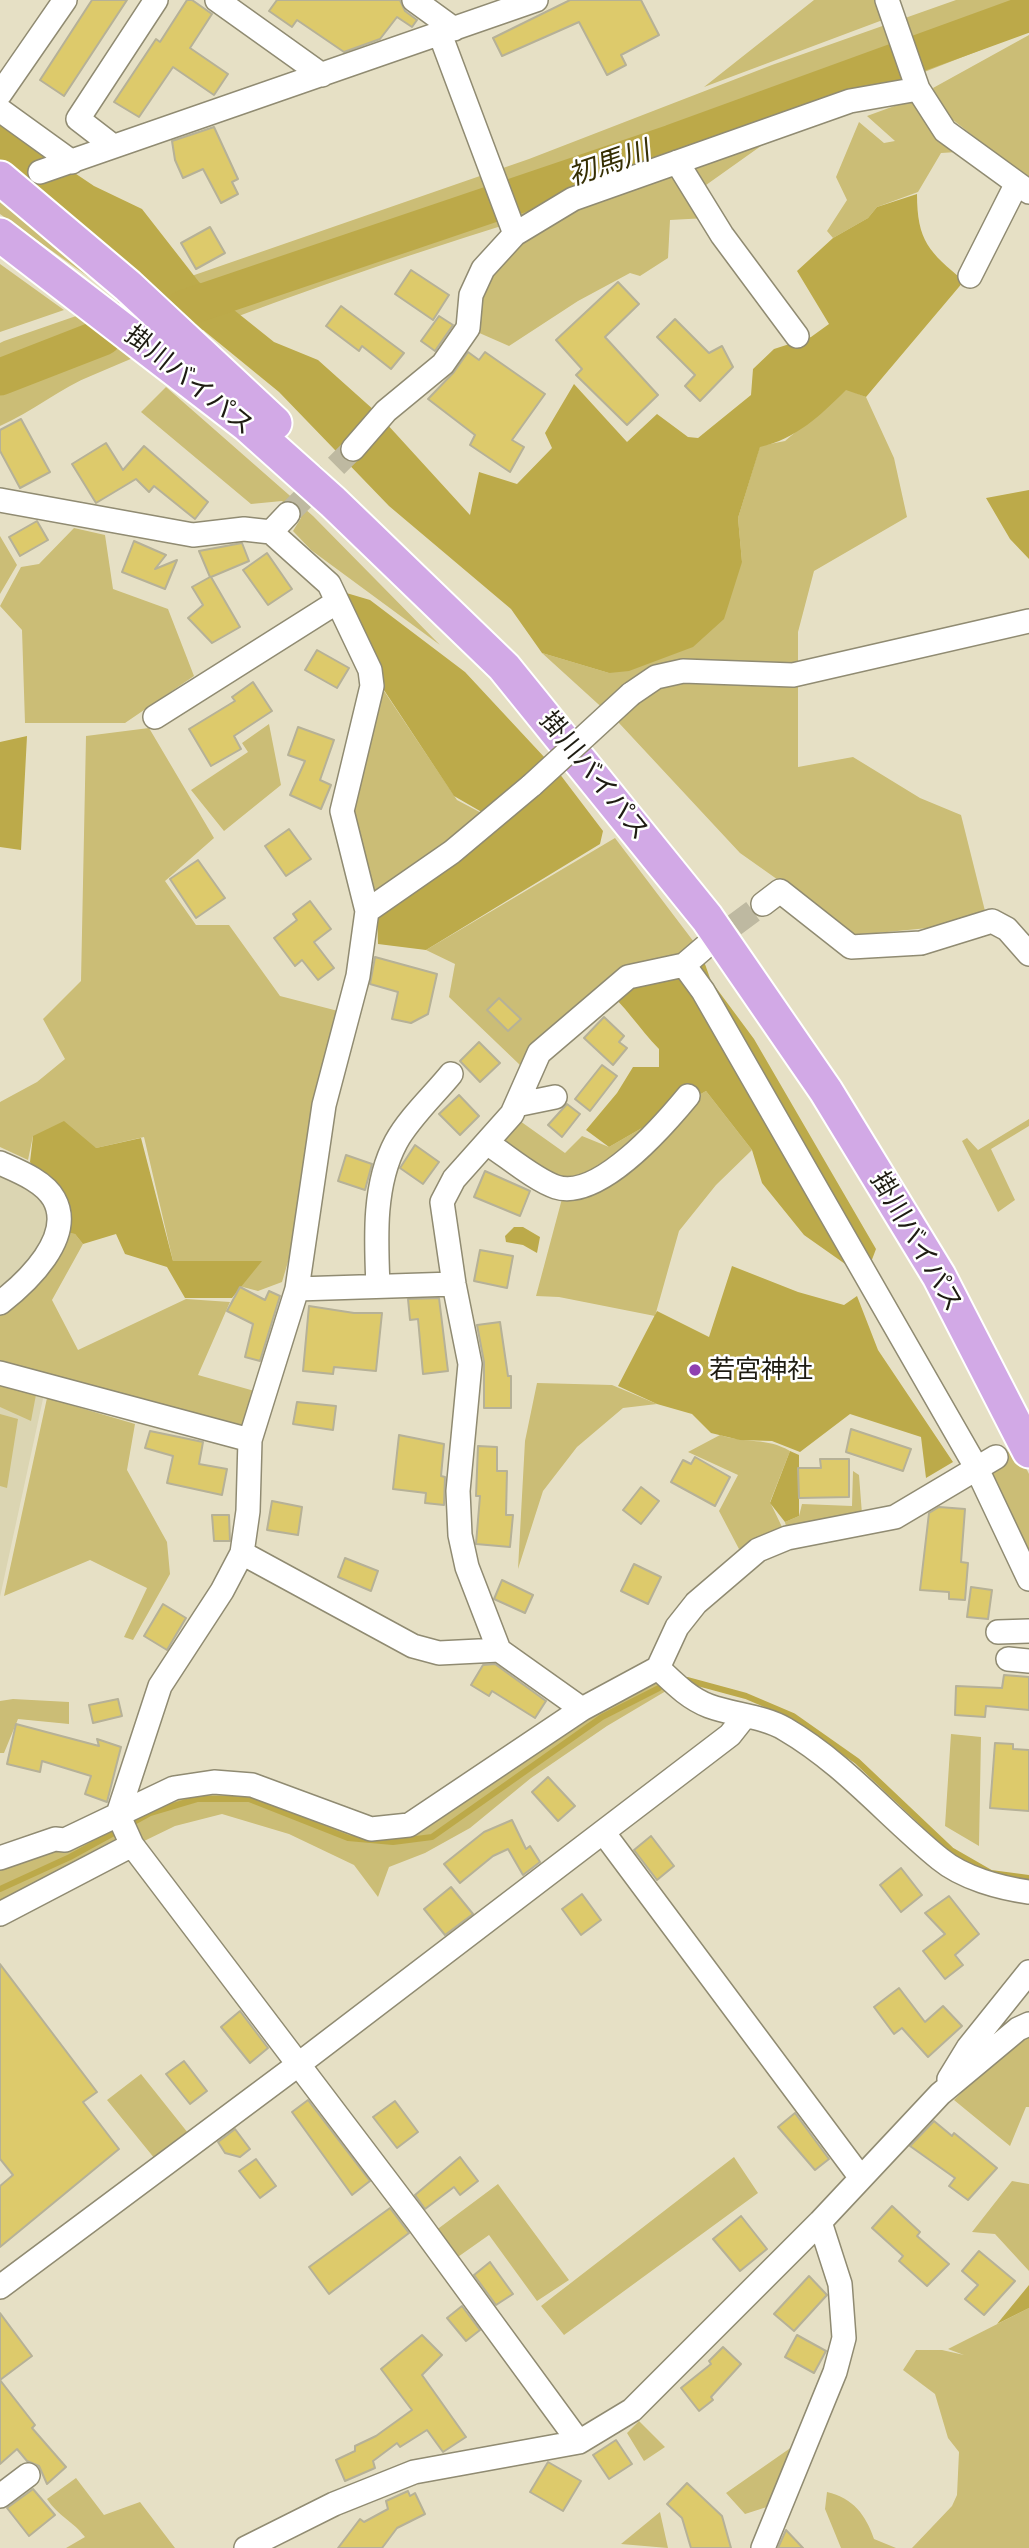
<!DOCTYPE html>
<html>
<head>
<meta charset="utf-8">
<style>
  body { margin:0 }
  canvas { display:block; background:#e6e0c5 }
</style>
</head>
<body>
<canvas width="1029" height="2548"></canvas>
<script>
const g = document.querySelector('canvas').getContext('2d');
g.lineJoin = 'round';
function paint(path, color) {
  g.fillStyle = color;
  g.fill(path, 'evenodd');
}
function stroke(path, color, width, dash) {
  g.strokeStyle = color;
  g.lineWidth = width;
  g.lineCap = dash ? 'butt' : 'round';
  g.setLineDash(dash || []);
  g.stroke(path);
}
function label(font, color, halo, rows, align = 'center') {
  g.font = font + ' Figtree,"Noto Sans JP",sans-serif';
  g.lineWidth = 5;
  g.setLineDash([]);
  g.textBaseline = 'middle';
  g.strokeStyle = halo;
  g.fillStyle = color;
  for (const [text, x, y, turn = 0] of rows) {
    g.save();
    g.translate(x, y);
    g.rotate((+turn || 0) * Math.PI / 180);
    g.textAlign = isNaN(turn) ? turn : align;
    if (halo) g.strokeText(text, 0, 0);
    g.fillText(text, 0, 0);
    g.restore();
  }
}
const built = new Path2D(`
  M0 1163 29 1177 59 1223 0 1302Z
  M0 1373 46 1385 0 1597Z`);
const green = new Path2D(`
  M814 0H882L888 18 704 87Z
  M956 0H1029V31L904 80 775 136 692 195 707 218 670 220 668 258 640 276 630 273 578 301 509 346 468 328 517 221C374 266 231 315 93 375 60 388 32 412 0 426V343L4 341 529 159 772 65Z
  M1029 35V180L943 112 933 88Z
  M919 97 957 152 941 153 918 192 877 207 868 218 833 238 827 231 847 200 836 177 859 122 884 143 895 141 867 116Z
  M0 189 114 295 0 214Z
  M0 264 64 310 0 332Z
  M166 387 313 516 440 645 311 550 293 531 301 518 282 501 251 504 141 412Z
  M846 389 866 397 894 458 907 517 814 571 798 632V767L853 757 920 798 961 815 985 911 928 928 856 935 740 853 619 723 542 653 609 673 742 562 738 518 760 446 785 441Z
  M74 528 105 535 113 589 168 609 194 676 125 723H25L22 630 0 606 21 567 39 564Z
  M0 536 17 565 0 594Z
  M374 689 384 691 457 800 487 816 373 902 344 811Z
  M269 724 281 785 224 831 191 790 248 752 242 743Z
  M149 728 214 838 165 881 196 925H229L280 996 338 1011 314 1174 282 1282 258 1291 239 1286 260 1261H173L144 1137 96 1148 33 1136 28 1160 0 1147V1102L37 1082 65 1059 43 1019 81 981 86 736Z
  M615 838 700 950 625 966 527 1051 520 1065 449 997 455 964 426 950Z
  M706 1091 752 1150 716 1185 679 1231 655 1316 559 1297 536 1296 563 1195 499 1147 520 1121 565 1153 582 1136 609 1147Z
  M1029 1119V1126L991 1149 1015 1200 998 1212 962 1141 967 1138 978 1150Z
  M56 1231 75 1234 83 1244 52 1300 78 1350 186 1299 230 1302 198 1375 258 1392 242 1432 39 1379 31 1421 0 1407V1302Z
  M537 1383 612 1385 657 1404 623 1408 577 1447 543 1491 518 1569 525 1441Z
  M47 1398 135 1424 127 1470 167 1542 170 1574 133 1640 124 1637 147 1588 90 1560 4 1596Z
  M0 1414 18 1419 7 1488 0 1486Z
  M720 1435C747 1444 766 1437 790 1451L770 1502 783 1529 739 1549 719 1511 738 1475 688 1452Z
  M1016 1448 1029 1474V1574L976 1467Z
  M853 1471 859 1475 862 1514 787 1531 785 1522 799 1516 802 1504 852 1506Z
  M653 1670 671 1688 607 1726 531 1778 470 1828 425 1853 389 1867 378 1897 354 1865 289 1834 222 1814 175 1826 0 1911V1860L145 1801 231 1783 371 1829 409 1825Z
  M13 1699 69 1702V1724L18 1719 4 1753H0V1701Z
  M951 1734 981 1737 979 1846 945 1826Z
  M1029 2031V2107H1026L1010 2146 954 2100 1021 2034Z
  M141 2074 188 2133 155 2159 107 2100Z
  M734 2157 758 2193 564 2335 541 2306Z
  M1012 2181 1029 2184V2271L995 2234 972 2232Z
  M498 2184 569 2280 537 2301 489 2235 455 2259 435 2231Z
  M1029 2308V2548H912L952 2506 957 2495 959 2452 948 2438 935 2394 903 2370 916 2350H942L964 2355 948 2349Z
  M639 2421 665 2447 644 2461 627 2433Z
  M799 2442 773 2505 745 2514 726 2493Z
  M76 2478 104 2515 140 2502 175 2548H66L85 2537C73 2521 59 2517 47 2499Z
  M827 2492C853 2498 866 2515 874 2539L896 2548H841L825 2509Z
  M660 2512 668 2548 621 2544Z`);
const forest = new Path2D(`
  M0 123 94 186 142 209 199 282 274 342 318 360 375 411 470 515 479 472 517 484 552 448 545 433 574 384 627 442 657 414 688 437 698 438 751 395 753 369 774 349 811 337 829 324 797 271 833 238 868 218 877 207 917 194C917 241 929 252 964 281L866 397 846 390C821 415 796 439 760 447L738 518 742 562 724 619 693 647 629 671 609 673 542 653 511 609 389 506 279 392 0 164Z
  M1029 490V559L1010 539 986 498Z
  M343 592 370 600 465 672 559 773 603 831 600 844 426 950 378 944 377 913 492 818 454 796 376 678Z
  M27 736 21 850 0 847V742Z
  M700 950 711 981 754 1039 876 1249 865 1278 804 1235 762 1183 752 1150 706 1091 609 1147 586 1130 617 1093 633 1067H659V1049C639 1029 625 1004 602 987L660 958Z
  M64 1121 96 1148 141 1138 173 1261H262L232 1298H185L167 1267 125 1254 116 1234 83 1244 75 1234 56 1231 53 1198 30 1162 33 1136Z
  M514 1227H523L540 1237 537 1253 523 1245 506 1242 505 1236Z
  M732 1266 798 1292 844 1305 857 1296 878 1350 953 1462 926 1478 921 1437 850 1414 800 1452 772 1441 740 1440 711 1433 692 1414 657 1404 618 1386 657 1311 709 1337Z
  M790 1451 799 1455V1516L785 1522 770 1503Z
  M1029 2285V2308L997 2324Z`);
const stream = new Path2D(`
  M687 1680 746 1696 793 1716 857 1761 951 1850 991 1873 1029 1878
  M0 1889 70 1857 150 1813 197 1799H249L348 1838 393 1842 432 1837 602 1717 659 1688`);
const river = new Path2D(`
  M185 308 672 143 1029 13
  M0 377 103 337`);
const building = new Path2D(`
  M92 0H127L64 96 40 80Z
  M187 0H192L212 14 190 48 228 74 214 95 173 67 139 117 114 102 156 39 160 42Z
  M277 0H400L405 11 417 20 412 27 397 17 380 39 344 52 297 20 292 27 269 11Z
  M570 0H641L659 35 621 55 626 65 607 75 579 22 502 56 493 38Z
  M214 127 238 179 232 182 238 194 221 203 203 169 183 178 175 160 172 141Z
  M210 227 225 253 196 269 181 243Z
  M411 270 449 295 433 320 395 294Z
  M618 282 639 304 605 337 658 395 627 425 576 375 582 369 556 340Z
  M341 306 404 353 391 369 362 346 359 351 326 326Z
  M439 316 453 325 435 351 421 341Z
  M675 319 709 353 722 346 733 367 700 401 685 386 695 375 657 337Z
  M468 352 479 360 485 352 545 394 512 440 524 447 510 472 470 445 475 435 428 399 454 372Z
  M21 419 50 472 20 488 0 451V430Z
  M106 443 123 470 144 446 208 502 195 519 154 486 149 492 136 479 96 503 72 464Z
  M37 521 48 540 20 556 9 537Z
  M134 541 166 555 155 569 177 560 165 589 122 572Z
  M242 543 249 561 211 577 240 627 212 643 188 618 203 605 192 587 210 577 199 551Z
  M267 553 292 589 268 605 243 570Z
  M317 650 349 668 337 688 305 670Z
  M253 682 272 711 234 736 241 749 211 766 189 729 235 701 232 697Z
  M298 727 334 740 320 780 331 785 321 809 290 795 305 761 288 755Z
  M289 829 311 859 286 876 265 846Z
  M198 860 225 898 196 918 170 879Z
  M310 901 331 929 314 942 334 968 318 980 302 960 295 966 274 938 297 920 293 914Z
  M375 957 437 974 428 1014 411 1023 392 1019 398 992 370 984Z
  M499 998 521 1019 508 1031 487 1010Z
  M604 1017 624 1036 619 1042 627 1048 613 1065 584 1038Z
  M479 1042 500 1063 480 1082 460 1061Z
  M602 1065 617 1076 590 1111 575 1099Z
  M459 1095 479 1116 460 1135 439 1114Z
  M567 1104 580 1114 562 1137 548 1125Z
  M415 1145 439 1162 423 1184 400 1168Z
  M346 1155 372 1164 365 1190 338 1181Z
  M485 1171 530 1191 520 1216 474 1197Z
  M480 1250 513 1256 507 1288 474 1281Z
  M240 1287 265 1300 269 1291 280 1296 260 1361 245 1357 253 1324 227 1311Z
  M439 1298 448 1371 423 1374 418 1319 410 1320 408 1299Z
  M309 1306 354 1313H382L376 1371 334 1367 333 1374 303 1371Z
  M500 1322 508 1376H511V1408H484V1362L477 1325Z
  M297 1402 336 1406 333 1430 293 1424Z
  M851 1429 911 1449 903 1471 846 1452Z
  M150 1431 203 1442 199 1464 227 1469 222 1495 167 1483 173 1456 145 1448Z
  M399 1435 444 1444 441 1476 445 1477 444 1505 425 1503 426 1493 393 1489Z
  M478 1446 497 1447V1471H507L506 1515H513L510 1547 476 1544 480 1496H476Z
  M695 1457 730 1477 715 1506 671 1482 683 1460 691 1464Z
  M820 1459H849V1497L799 1498 798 1468H821Z
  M641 1487 659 1501 641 1524 623 1510Z
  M272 1501 302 1507 298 1535 267 1530Z
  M939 1507 965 1509 961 1562 968 1563 965 1600 949 1599V1592L920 1590 929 1513Z
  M212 1515H229L230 1541H214Z
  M345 1558 378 1571 371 1591 338 1577Z
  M634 1564 661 1577 648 1604 621 1591Z
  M502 1580 533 1595 525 1613 494 1599Z
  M971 1587 992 1590 988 1619 967 1617Z
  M163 1604 186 1618 167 1650 144 1636Z
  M495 1664 546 1701 535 1718 492 1691 489 1696 471 1685 483 1665Z
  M1004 1675 1029 1677V1710L986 1706 985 1717 955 1715 956 1686 1002 1688Z
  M118 1699 122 1716 93 1723 89 1705Z
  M16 1724 99 1746 97 1739 121 1747 107 1802 85 1794 91 1776 42 1761 40 1772 7 1764Z
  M995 1743 1013 1744V1749L1029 1750V1811L990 1808Z
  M548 1777 575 1806 558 1821 532 1792Z
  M512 1820 526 1849 530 1846 540 1862 523 1875 508 1849 493 1856 460 1883 444 1864 484 1832Z
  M651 1836 674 1866 657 1880 634 1850Z
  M901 1868 922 1895 901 1912 880 1885Z
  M451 1887 473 1914 445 1935 424 1909Z
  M582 1894 601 1920 581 1935 562 1909Z
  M949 1896 979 1934 955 1955 963 1965 945 1979 923 1951 945 1934 925 1913Z
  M0 1964 97 2092 83 2102 119 2149 0 2247V2186L13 2175 0 2159Z
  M899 1988 925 2022 943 2006 962 2026 928 2057 902 2028 894 2034 874 2007Z
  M240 2011 268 2048 250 2063 221 2027Z
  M184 2061 207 2091 190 2104 166 2074Z
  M308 2100 370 2181 352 2195 292 2112Z
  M395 2101 418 2132 397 2148 373 2117Z
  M795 2113 829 2159 815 2170 778 2127Z
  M934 2121 952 2136 954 2133 997 2168 968 2200 949 2186 955 2178 910 2146Z
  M235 2129 250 2149 240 2157 225 2153 218 2142Z
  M460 2157 478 2181 460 2195 454 2187 425 2209 415 2195Z
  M256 2159 276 2186 260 2198 239 2171Z
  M892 2206 920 2232 917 2236 949 2264 927 2286 899 2261 903 2256 872 2228Z
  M390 2208 409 2233 329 2294 309 2267Z
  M741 2216 767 2249 740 2271 713 2239Z
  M979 2251 1015 2281 984 2315 965 2299 978 2285 962 2271Z
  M490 2262 513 2294 496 2305 474 2275Z
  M809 2276 827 2295 794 2331 774 2314Z
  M462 2306 480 2330 466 2341 447 2318Z
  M0 2313 32 2356 0 2380 35 2425 32 2428 66 2467 47 2484 39 2466 27 2461 17 2449 0 2464Z
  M422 2335 442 2355 422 2375 466 2437 443 2452 427 2430 400 2447 397 2443 373 2461 375 2468 345 2481 336 2460 355 2451V2446L376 2436 412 2410 381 2369Z
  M797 2335 826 2351 814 2373 785 2357Z
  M723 2347 741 2364 711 2397 713 2400 699 2411 681 2388 711 2364 709 2361Z
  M616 2440 632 2464 609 2479 593 2455Z
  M548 2462 581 2481 563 2511 530 2492Z
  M687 2483 722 2516 731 2548H691L682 2518 667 2504Z
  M33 2489 55 2515 29 2536 7 2508Z
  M408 2491 410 2496 415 2493 425 2514 397 2528 382 2548H338L360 2519 364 2522 388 2509 386 2501Z
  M786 2530 803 2548H778Z`);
const minorTunnel = new Path2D(`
  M288 514 353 449
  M707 945 763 904`);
const minor = new Path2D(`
  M217 0 322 75
  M414 0 454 29
  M887 0 918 89 945 131 1029 192
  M0 94 65 0
  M0 110 72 162
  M113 146 78 119 156 0
  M677 162 722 235 797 336
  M40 172 536 0
  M515 234 573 199 850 101 918 89
  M970 276 1016 185
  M353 449 386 411 443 364 468 328 471 295 483 269 515 234 440 34
  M0 500 193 535 244 529 271 532 329 584 370 670 372 686 342 811 367 911 358 976 324 1105 297 1289 250 1440 248 1511 242 1553 222 1591 160 1686 118 1814 132 1845 418 2222 579 2442
  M271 532 288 514
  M631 694 656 677 683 671 793 675 1029 621
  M155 717 337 602
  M763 904 780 891 851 947 921 943 992 921 1007 929 1029 954
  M367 911 452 852 532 785
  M684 965 703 991 976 1467 1029 1579
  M516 1105 555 1097
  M487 1143C507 1156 535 1180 556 1187 599 1201 664 1125 688 1096
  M0 1163C18 1171 44 1181 54 1199 75 1237 27 1282 0 1303
  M378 1286C376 1239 373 1185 396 1142 409 1118 434 1095 451 1074
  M297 1289 454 1284
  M0 1373 250 1440
  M242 1553 413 1646 439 1653 499 1650
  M998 1632 1029 1631
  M1008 1659 1029 1661
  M658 1668C673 1682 688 1698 709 1706 733 1715 763 1716 785 1729 845 1764 887 1816 940 1859 963 1878 1000 1888 1029 1892
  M582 1709 499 1650 467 1567 460 1535 458 1491 470 1364 454 1284 442 1202 454 1179 512 1114 539 1053 628 977 684 965 705 947
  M603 1832 861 2178
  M0 1858 55 1839 65 1840 174 1788 214 1782 252 1785 371 1829 409 1825 582 1709 658 1668 677 1627 696 1603 758 1550 787 1538 895 1517 996 1457
  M0 1914 132 1845
  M949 2079 968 2048 1029 1972
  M0 2287 299 2064 730 1735 745 1716
  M0 2496 28 2475
  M246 2548 334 2504 414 2472 579 2442 632 2410 820 2222 940 2094 1018 2029 1029 2024
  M763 2548 835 2372 844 2338 840 2284 820 2222`);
const highway = new Path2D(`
  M0 178 128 286 275 423
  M0 235 247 425 333 502 504 667 707 918 826 1091 939 1276 1029 1451`);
const minorBridge = new Path2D(`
  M532 785 631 694`);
const markers = [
  [695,1370,7,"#8f40b0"]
];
const streetNames = [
  ["掛川バイパス",189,381,39],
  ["掛川バイパス",594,776,51],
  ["掛川バイパス",916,1242,60]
];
const poiNames = [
  ["若宮神社",709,1370]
];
const waterNames = [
  ["初馬川",609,164,-19]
];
paint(built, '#dbd5b2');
paint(green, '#cbbd76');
paint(forest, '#bcaa4a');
stroke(stream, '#bca949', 6);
stroke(river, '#bca949', 37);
paint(building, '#ddca6b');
stroke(building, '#b6b197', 2);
stroke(minorTunnel, '#beb9a1', 23, [23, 11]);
stroke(minor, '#908b72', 26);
stroke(highway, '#fff', 37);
stroke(minor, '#fff', 23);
stroke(highway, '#d2a9e6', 33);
stroke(minorBridge, '#908b72', 26, []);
stroke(minorBridge, '#fff', 23);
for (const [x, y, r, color] of markers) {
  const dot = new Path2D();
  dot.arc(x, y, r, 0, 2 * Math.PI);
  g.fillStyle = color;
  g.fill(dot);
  stroke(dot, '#fff', 2.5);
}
label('26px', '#1e1c12', '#fff', streetNames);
label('26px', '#1e1c12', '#fff', poiNames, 'left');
label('italic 28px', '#362f04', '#fff', waterNames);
</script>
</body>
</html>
